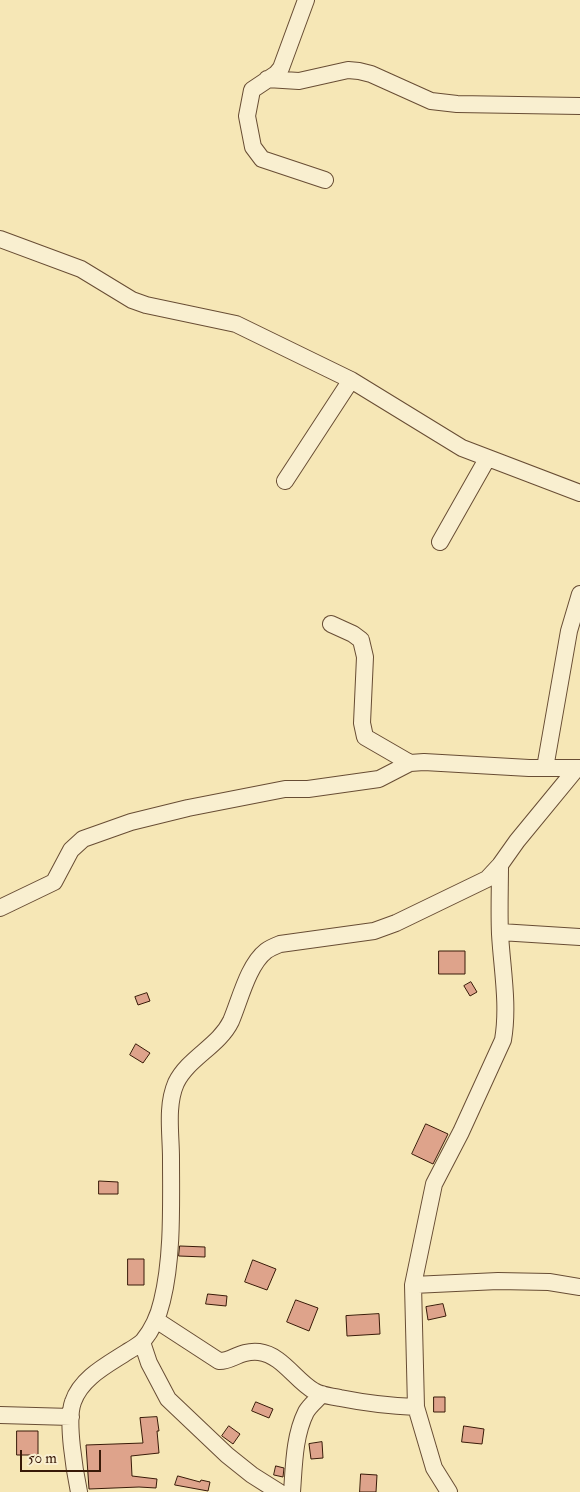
<!DOCTYPE html>
<html>
<head>
<meta charset="utf-8">
<style>
  body { margin:0 }
  #map { position:relative; width:580px; height:1492px; overflow:hidden; background:#f6e7b6; font-family:"IM FELL Double Pica",serif }
  canvas { display:block }
  .scale { position:absolute; left:20px; top:1450px; width:81px; height:22px; box-sizing:border-box; border:2px solid #381a08; border-top:0; padding-left:6px; font-size:15px; line-height:18px; white-space:nowrap; color:#381a08; -webkit-text-stroke:4px #f9efd0; paint-order:stroke }
</style>
</head>
<body>
<div id="map">
<canvas width="580" height="1492"></canvas>
<div class="scale">50 m</div>
</div>
<script>
const g = document.querySelector('canvas').getContext('2d');
g.lineJoin = 'round';
function paint(path, color) {
  g.fillStyle = color;
  g.fill(path, 'evenodd');
}
function stroke(path, color, width, dash) {
  g.strokeStyle = color;
  g.lineWidth = width;
  g.lineCap = dash ? 'butt' : 'round';
  g.setLineDash(dash || []);
  g.stroke(path);
}
const building = new Path2D(`
  M439 951H465V974H439Z
  M471 982 477 992 470 996 464 986Z
  M147 993 150 1001 138 1005 135 997Z
  M136 1044 150 1053 143 1063 130 1055Z
  M426 1124 448 1134 433 1164 412 1154Z
  M99 1181 118 1182V1194H99Z
  M180 1246 205 1247V1257L179 1256Z
  M128 1259H144V1285H128Z
  M253 1260 276 1269 267 1290 245 1282Z
  M208 1294 227 1296 226 1306 206 1304Z
  M296 1300 318 1308 309 1331 287 1322Z
  M443 1304 446 1316 428 1320 426 1307Z
  M379 1314 380 1334 347 1336 346 1316Z
  M434 1397H445V1412H434Z
  M256 1402 273 1409 269 1418 252 1411Z
  M157 1417 159 1431H157L159 1453 131 1456 132 1476 157 1479 156 1488 139 1487 89 1489 86 1445 143 1443 140 1418Z
  M229 1426 240 1434 233 1444 222 1436Z
  M464 1426 484 1429 482 1444 462 1442Z
  M17 1431H38V1455H17Z
  M322 1442 323 1458 311 1459 309 1444Z
  M276 1466 284 1468 283 1477 274 1475Z
  M361 1474 377 1475 376 1492H360Z
  M178 1476 200 1482 201 1480 210 1482 208 1491 175 1485Z`);
const minor = new Path2D(`
  M306 0 281 68 276 74 252 90 247 116 253 147 262 159 325 180
  M267 79 299 81 348 70 359 71 371 74 431 101 457 104 580 106
  M0 239 81 269 132 300 146 305 236 324 351 380 462 448 580 493
  M285 481 351 380
  M440 542 487 459
  M331 624 353 634 361 640 365 657 362 723 365 737 410 763
  M545 768 569 631 580 594
  M0 908 54 882 71 850 83 839 131 822 188 808 285 789H308L379 779 410 763 424 762 529 768H580
  M500 932 580 937
  M413 1285 498 1281 549 1282 580 1287
  M156 1320 219 1361C231 1362 240 1350 259 1352 282 1355 295 1380 314 1391 322 1396 332 1396 340 1398 365 1403 390 1406 416 1407
  M142 1342 149 1363 168 1399 227 1455 252 1475 279 1492
  M0 1415 71 1417
  M79 1492C75 1473 66 1420 73 1402 81 1378 107 1365 127 1352 132 1349 139 1345 143 1341 152 1330 159 1314 162 1301 173 1257 171 1203 171 1158 171 1134 166 1106 176 1083 188 1058 219 1046 231 1021 240 1000 248 965 266 951 270 948 275 946 280 944L374 931 396 923 487 879 500 865 517 841 577 768
  M292 1492C294 1466 294 1436 306 1412 310 1405 317 1400 322 1394
  M449 1492 434 1468 416 1407 413 1285 434 1184 461 1132 503 1040C509 1005 502 969 500 934 499 911 500 888 500 865`);
paint(building, '#dea38b');
stroke(building, '#381a08', 1);
stroke(minor, '#684d34', 18);
stroke(minor, '#f9efd0', 16);
</script>
</body>
</html>
